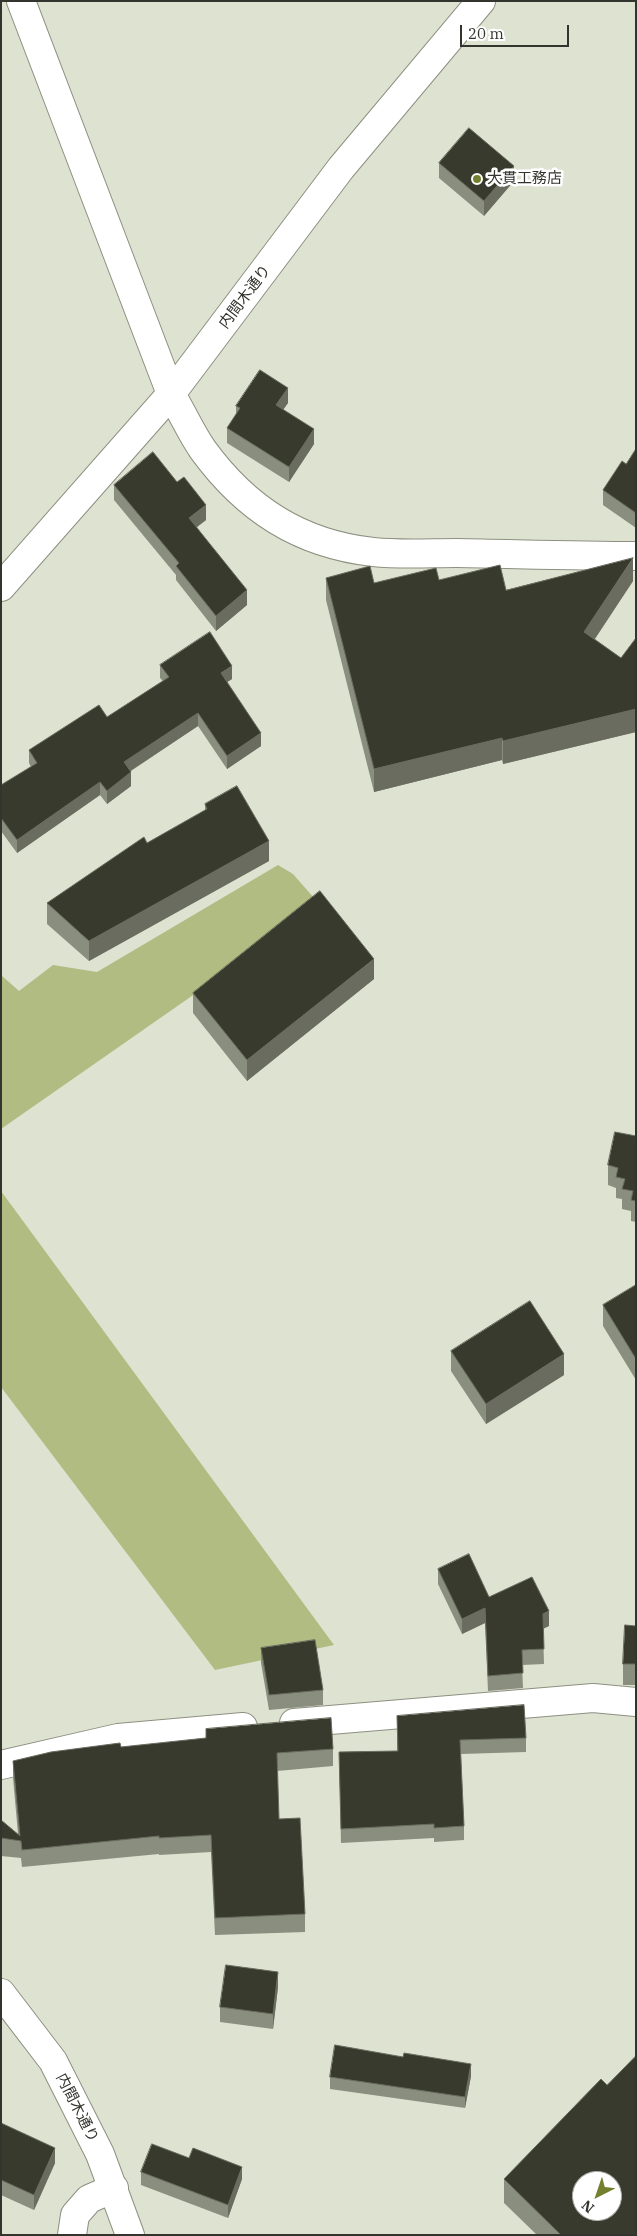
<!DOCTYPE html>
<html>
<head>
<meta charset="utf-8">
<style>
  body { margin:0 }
  #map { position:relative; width:637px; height:2236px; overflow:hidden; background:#dee2d1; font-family:"IBM Plex Serif",serif }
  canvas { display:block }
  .frame { position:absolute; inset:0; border:2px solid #32342d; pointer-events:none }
  .north { position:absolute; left:572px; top:2171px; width:50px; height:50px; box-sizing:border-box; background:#fff; border:1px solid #adaeab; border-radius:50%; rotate:221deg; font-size:14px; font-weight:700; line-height:20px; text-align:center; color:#32342d }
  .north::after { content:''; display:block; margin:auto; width:18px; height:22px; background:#74802d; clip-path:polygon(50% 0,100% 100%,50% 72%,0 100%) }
  .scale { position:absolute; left:460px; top:25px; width:109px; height:22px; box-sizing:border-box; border:2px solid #32342d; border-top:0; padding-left:6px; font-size:15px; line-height:18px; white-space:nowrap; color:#32342d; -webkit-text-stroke:4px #fff; paint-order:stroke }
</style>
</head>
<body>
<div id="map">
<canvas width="637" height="2236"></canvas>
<div class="frame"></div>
<div class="north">N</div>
<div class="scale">20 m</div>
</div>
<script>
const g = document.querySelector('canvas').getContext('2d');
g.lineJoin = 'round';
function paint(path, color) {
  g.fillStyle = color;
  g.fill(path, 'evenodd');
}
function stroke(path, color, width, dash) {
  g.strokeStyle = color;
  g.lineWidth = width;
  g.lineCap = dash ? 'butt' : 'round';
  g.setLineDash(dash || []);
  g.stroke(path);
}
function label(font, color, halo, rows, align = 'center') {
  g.font = font + ' "IBM Plex Serif","Noto Sans JP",serif';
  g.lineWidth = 5;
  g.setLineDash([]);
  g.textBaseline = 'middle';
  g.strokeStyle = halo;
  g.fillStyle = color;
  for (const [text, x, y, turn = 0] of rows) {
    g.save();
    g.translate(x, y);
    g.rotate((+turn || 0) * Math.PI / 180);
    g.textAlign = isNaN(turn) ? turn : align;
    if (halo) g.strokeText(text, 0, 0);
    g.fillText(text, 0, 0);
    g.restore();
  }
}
const green = new Path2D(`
  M278 865 293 874 321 906 1 1129V975L19 991 53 965 97 972Z
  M1 1191 334 1645 215 1670 1 1387Z`);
const minor = new Path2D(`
  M21 1 171 394C182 412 191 433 203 450 246 509 300 544 373 552 401 555 429 553 457 553 517 554 576 556 636 556
  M1 587 171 394 341 168 481 1
  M294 1723 593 1698 636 1702
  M1 1765 118 1738 243 1727
  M1 1993 53 2061 100 2154 130 2235
  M72 2235 75 2215 89 2199 114 2188`);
const wall = new Path2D(`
  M439 163 514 181 484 216 439 178Z
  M288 403 283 409 314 444 289 482 227 443V428L236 415V406Z
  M636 449V528L603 505V490L626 464Z
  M114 485 206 520 197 527 247 605 216 631 176 580V575L114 500Z
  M326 578 374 583 439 580 506 590 633 581 595 639 621 658 636 638V732L503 764 502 760 374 792 326 600Z
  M160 665 232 679 227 682 261 746 227 769 198 726 131 771V786L107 804 100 795 17 853 1 831V785L31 767 29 763V750L107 717 163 681 160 678Z
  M205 804 269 861 89 961 47 924V903L147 843 205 810Z
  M374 979 247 1081 193 1013V993Z
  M636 1136V1222L631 1221V1211L622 1209V1199L616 1198V1188L608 1185V1165Z
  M636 1285V1380L603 1326V1305Z
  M451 1351 564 1375 486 1424 451 1371Z
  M438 1569 489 1597 549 1626 543 1628 544 1664 522 1665 523 1688 488 1691 485 1623 462 1634 438 1584Z
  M636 1626V1685H623V1664Z
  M261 1648 323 1690V1705L269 1710 261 1663Z
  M397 1716 526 1738V1752L461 1754 464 1826V1840L434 1842V1838L341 1843 339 1752 397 1751Z
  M121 1747 333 1749V1766L277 1771 279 1819 305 1914V1932L215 1935 211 1852 159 1855V1854L22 1867 21 1858 1 1856V1820L18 1834 13 1778V1761Z
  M278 1987 273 2029 220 2022V2007Z
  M403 2057 471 2076 465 2108 330 2089V2077Z
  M607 2085 636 2235H537L504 2203V2179Z
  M1 2123 55 2163 34 2210 1 2195Z
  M141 2172 242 2179 228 2218 141 2185Z`);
const shadedWall = new Path2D(`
  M514 166V181L484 216V201Z
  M288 388V403L276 420V405Z
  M314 429V444L289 482V467Z
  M206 505V520L189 533V518Z
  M633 558V581L584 655V632Z
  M247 590V605L216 631V616Z
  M232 666V679L221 686V673Z
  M636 709V732L503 764V741Z
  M198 713V726L124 775V762Z
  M261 733V746L227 769V756Z
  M502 738V760L374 792V769Z
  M131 772V786L107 804V791Z
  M100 782V795L17 853V840Z
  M269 841V861L89 961V941Z
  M374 959V979L247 1081V1060Z
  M564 1354V1375L486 1424V1404Z
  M485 1608V1623L462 1634V1619Z
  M549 1611V1626L543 1629V1614Z
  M278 1972V1987L273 2029V2014Z
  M471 2064V2076L465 2108V2097Z
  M55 2148V2163L34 2210V2195Z
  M242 2167V2179L228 2218V2205Z`);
const building = new Path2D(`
  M469 128 514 166 484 201 439 163Z
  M260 370 288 388 276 405 314 429 289 467 227 428 240 408 236 406Z
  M636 449V513L603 490 622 461 626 464Z
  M153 452 177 482 184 477 206 505 189 518 247 590 216 616 176 566 179 563 114 485Z
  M633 558 584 632 621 658 636 638V709L503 741 502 738 374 769 326 578 370 566 374 583 436 568 439 580 500 565 506 590Z
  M210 632 232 666 221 673 261 733 227 756 198 713 124 762 131 772 107 791 100 782 17 840 1 818V785L37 763 29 750 99 705 107 717 169 677 160 665Z
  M237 786 269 841 89 941 47 903 144 837 147 843 207 809 205 804Z
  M320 891 374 959 247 1060 193 993Z
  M615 1132 636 1136V1201L631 1200 633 1191 622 1189 625 1179 616 1177 618 1168 608 1165Z
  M636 1285V1359L603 1305Z
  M530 1301 564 1354 486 1404 451 1351Z
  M469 1554 489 1597 532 1577 549 1611 543 1614 544 1649 522 1650 523 1673 488 1676 485 1608 462 1619 438 1569Z
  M625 1625 636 1626V1664H623Z
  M315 1640 323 1690 269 1695 261 1648Z
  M524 1705 526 1738 460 1740 464 1826 434 1828V1824L341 1829 339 1752 398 1751 397 1716Z
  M331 1718 333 1749 277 1753 279 1819 300 1818 305 1914 215 1918 211 1835 159 1838V1836L22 1850 21 1841 1 1838V1820L20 1836 13 1761 51 1752 120 1743 121 1747 206 1738V1729Z
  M226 1965 278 1972 273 2014 220 2007Z
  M335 2045 403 2057 404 2053 471 2064 465 2097 330 2077Z
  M636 2056V2235H561L504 2179 601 2079 607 2085ZM582 2181H612V2211H582Z
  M1 2123 55 2148 34 2195 1 2180Z
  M152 2144 189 2158 193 2148 242 2167 228 2205 141 2172Z`);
const markers = [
  [477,179,5,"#74802d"]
];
const poiNames = [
  ["大貫工務店",487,179]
];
const streetNames = [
  ["内間木通り",245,297,-53],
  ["内間木通り",77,2108,63]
];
paint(green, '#b1bc83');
stroke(minor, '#8d9080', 30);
stroke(minor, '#fff', 28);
paint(wall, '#8a8e7e');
paint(shadedWall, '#696c5e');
paint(building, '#373a2c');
stroke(building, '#696c5e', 1);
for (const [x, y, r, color] of markers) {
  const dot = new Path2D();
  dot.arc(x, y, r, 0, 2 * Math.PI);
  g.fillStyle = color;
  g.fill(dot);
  stroke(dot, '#fff', 2);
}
label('15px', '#32342d', '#fff', poiNames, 'left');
label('15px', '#32342d', '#fff', streetNames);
</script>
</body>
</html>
